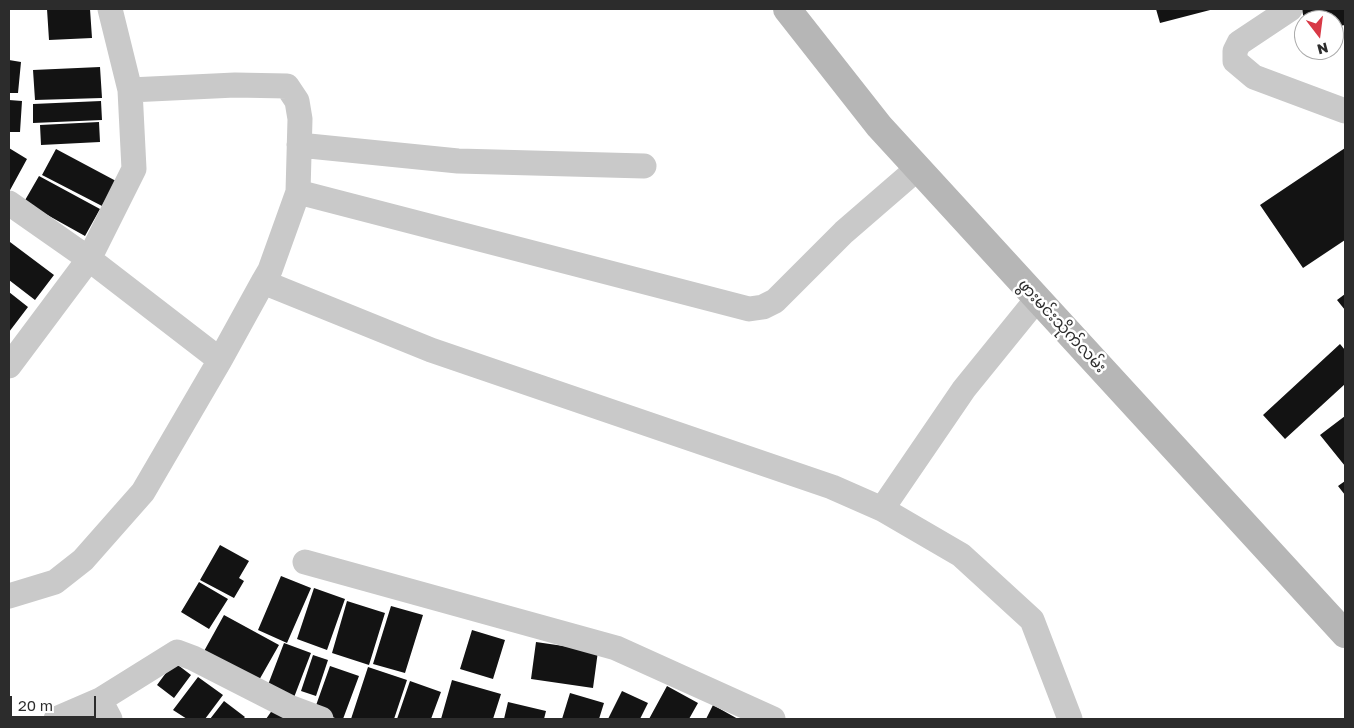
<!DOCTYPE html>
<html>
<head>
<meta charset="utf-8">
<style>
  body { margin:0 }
  #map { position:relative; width:1354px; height:728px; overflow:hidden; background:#fff; font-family:"Golos Text",sans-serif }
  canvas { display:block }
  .frame { position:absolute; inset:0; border:10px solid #2c2c2c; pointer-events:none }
  .north { position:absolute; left:1294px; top:10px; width:50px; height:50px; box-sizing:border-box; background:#fff; border:1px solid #ababab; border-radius:50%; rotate:165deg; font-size:14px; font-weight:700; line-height:20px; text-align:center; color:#2c2c2c }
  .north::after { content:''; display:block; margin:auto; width:18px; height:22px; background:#d83946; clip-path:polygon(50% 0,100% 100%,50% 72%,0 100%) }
  .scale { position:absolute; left:10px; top:696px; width:86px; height:22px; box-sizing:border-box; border:2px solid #2c2c2c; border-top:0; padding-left:6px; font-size:15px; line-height:18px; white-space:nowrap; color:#2c2c2c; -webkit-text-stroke:4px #fff; paint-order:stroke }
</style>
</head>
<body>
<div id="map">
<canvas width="1354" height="728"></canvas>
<div class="frame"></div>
<div class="north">N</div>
<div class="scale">20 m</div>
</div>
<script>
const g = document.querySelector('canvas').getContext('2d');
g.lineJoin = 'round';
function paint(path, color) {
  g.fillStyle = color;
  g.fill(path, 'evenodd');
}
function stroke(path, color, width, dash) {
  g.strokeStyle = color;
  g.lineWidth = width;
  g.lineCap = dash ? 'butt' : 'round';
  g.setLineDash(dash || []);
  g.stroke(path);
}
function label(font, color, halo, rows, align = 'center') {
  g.font = font + ' "Golos Text","Noto Sans Myanmar",sans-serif';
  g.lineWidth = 5;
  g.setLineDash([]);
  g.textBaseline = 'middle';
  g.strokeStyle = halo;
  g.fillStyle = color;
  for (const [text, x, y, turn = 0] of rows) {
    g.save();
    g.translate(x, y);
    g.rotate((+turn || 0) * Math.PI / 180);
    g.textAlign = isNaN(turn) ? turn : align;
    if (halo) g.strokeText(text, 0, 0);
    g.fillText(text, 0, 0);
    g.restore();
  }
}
const building = new Path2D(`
  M47 9H90L92 38 49 40Z
  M1156 9H1214L1160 23Z
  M1302 9H1345V25L1334 27V20H1304Z
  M9 60 21 62 18 93H9Z
  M100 67 102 98 35 100 33 70Z
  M9 100 22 101 20 132H9Z
  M101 101 102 120 33 123V104Z
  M99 122 100 142 41 145 40 125Z
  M9 148 27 159 9 192Z
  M1345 148V240L1303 268 1260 205Z
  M56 149 116 181 102 206 42 175Z
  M39 176 100 209 85 236 24 202Z
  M10 242 54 275 35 300 9 280Z
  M9 292 28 307 9 332Z
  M1345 294V310L1337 300Z
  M1340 344 1345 350V384L1285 439 1263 415Z
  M1345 416V466L1320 435Z
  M1345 481V495L1338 486Z
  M220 545 249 561 239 578 244 581 234 598 200 580Z
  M281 576 311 588 287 643 258 630Z
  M199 582 228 599 209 629 181 612Z
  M314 588 345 599 327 650 297 639Z
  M347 601 385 613 369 665 332 653Z
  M391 606 423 615 405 673 373 664Z
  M224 615 279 645 258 682 203 653Z
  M472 630 505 640 493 679 460 669Z
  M536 642 598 651 593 688 531 679Z
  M284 643 311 653 293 700 266 690Z
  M313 655 328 660 316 696 301 691Z
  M174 662 191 675 174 698 157 685Z
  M330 666 359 676 343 719H338L314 711Z
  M368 667 407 680 394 719H351Z
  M198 677 223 695 205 719H187L173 710Z
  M452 680 501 694 493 719H441Z
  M410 681 441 692 431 719H397Z
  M667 686 698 703 689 719H649Z
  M622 691 648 703 640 719H608Z
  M570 693 604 703 599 719H562Z
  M224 701 245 717 243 719H210Z
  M508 702 546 711 544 719H504Z
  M713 705 738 719H706Z
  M273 709 285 716 283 719H266Z`);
const street = new Path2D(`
  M1290 9 1239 43 1235 51V61L1254 77 1345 111
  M299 145 458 161 644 166
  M298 192 749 309 763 307 775 301 844 232 918 168
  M9 203 89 259 220 360
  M263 282 431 350 832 487 882 509 961 555 1032 620 1070 719
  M9 366 89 259 134 169 130 90 110 9
  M882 509 964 389 1037 299
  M305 562 616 648 773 719
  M9 596 55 582 83 560 143 492 220 360 263 282 270 270 298 192 300 119 297 101 287 86 235 85 130 90
  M100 700 110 719
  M56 719 100 700 177 652 193 658 289 707 321 719`);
const secondary = new Path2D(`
  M787 9 879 126 1345 634`);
const streetNames = [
  ["ဖွားမင်းသိုက်လမ်း",1062,326,47]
];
paint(building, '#131313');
stroke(street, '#c9c9c9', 25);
stroke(secondary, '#b6b6b6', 28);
label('16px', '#2c2c2c', '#fff', streetNames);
</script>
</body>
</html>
